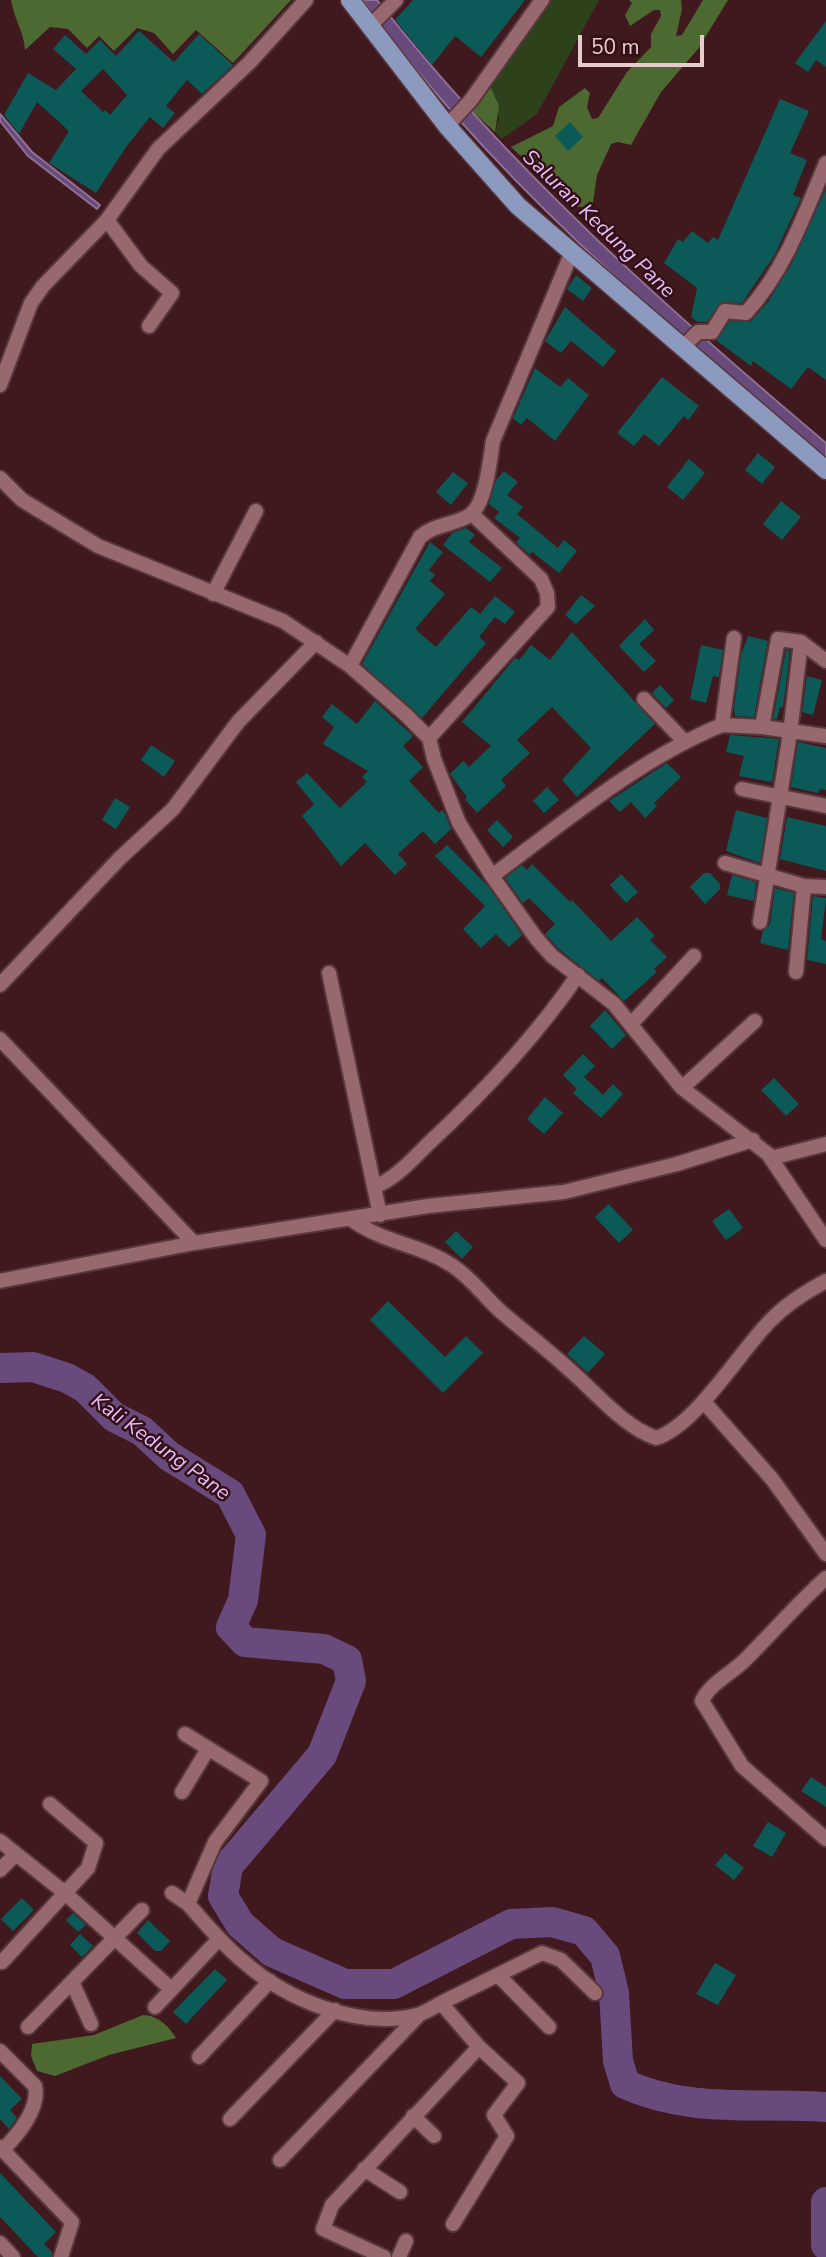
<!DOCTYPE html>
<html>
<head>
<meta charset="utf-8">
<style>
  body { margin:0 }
  #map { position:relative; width:826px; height:2257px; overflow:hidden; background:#40191f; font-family:"Nunito Sans",sans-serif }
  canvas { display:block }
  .scale { position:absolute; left:578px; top:35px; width:126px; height:32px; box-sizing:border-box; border:4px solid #e7ccce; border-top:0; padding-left:9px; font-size:21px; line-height:24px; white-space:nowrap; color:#e7ccce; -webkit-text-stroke:5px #350f16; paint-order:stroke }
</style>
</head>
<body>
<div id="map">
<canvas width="826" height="2257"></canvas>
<div class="scale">50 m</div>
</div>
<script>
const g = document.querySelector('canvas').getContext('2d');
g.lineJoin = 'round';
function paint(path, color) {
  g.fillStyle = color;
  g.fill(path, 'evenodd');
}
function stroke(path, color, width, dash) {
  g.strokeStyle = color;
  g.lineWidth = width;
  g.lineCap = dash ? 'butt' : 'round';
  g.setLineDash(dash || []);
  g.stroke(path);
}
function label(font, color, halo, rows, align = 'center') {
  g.font = font + ' "Nunito Sans",sans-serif';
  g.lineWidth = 5;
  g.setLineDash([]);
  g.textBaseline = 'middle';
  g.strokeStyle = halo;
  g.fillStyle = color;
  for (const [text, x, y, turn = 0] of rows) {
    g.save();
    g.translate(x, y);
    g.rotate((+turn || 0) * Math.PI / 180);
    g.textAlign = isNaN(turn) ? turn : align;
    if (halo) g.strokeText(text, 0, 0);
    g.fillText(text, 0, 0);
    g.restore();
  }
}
const green = new Path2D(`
  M549 0H599L537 114 502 139 495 132 499 118 489 84Z`);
const forest = new Path2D(`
  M11 0H291L233 63 196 30 173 54 154 33 137 28 114 51 99 36 87 48 68 29 50 27 25 50C24 32 14 19 11 0Z
  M629 0H681L682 9 676 36 682 35 703 0H728L698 49 661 92 631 145 618 142 611 144 597 175 592 209 575 206 511 147 553 126 559 107 585 88 590 93 587 107 592 119 598 118 627 72 651 47V34L661 16 660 10H654L630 26 625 15 632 3Z
  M489 84 499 106 495 132 471 110Z
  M143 2015C157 2015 169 2026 176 2038L109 2055 55 2076 37 2071 31 2056 32 2044 94 2035Z`);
const water = new Path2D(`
  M363 0H377C508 167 665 307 826 443V459C664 323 486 174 363 0Z
  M0 114 32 152 100 205 97 209 28 156 0 121Z`);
const river = new Path2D(`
  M0 1368 33 1367 67 1378 85 1388 114 1417 142 1431 169 1456 230 1494 251 1535 243 1600 231 1627 245 1642 324 1649 347 1660 351 1681 322 1755 228 1866 223 1896 240 1924 272 1952 345 1984H394L511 1924 552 1922 584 1931 605 1956 614 1993 618 2061 625 2084C690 2114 758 2102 826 2107
  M826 2202V2245`);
const building = new Path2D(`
  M413 0H525L481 57 455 36 432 65 395 20Z
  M826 21V67L816 60 808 72 795 63Z
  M139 31 174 62 199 34 233 65 202 94 187 80 166 106 175 113 163 128 150 117 126 147 96 193 49 163 69 131 37 102 19 134 4 115 28 73 56 90 76 69 53 49 65 35 86 54 100 40 116 56ZM103 69 127 95 110 115 105 110 103 112 81 91Z
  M780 99 809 111 790 153 807 160 793 195 801 198 774 256 742 303 721 302 707 322H698L691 317 697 288 664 263 678 239 683 242 692 231 708 243 713 237 718 240Z
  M570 122 583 137 568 151 555 136Z
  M826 189V380L808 367 791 389 753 361 751 366 716 340 730 321 750 322 768 302 791 265Z
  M576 275 592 288 583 301 567 289Z
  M565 307 616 351 603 367 571 341 561 353 545 341Z
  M535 368 560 387 568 378 589 395 555 441 527 418 521 425 513 418Z
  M662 377 699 406 688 420 684 416 659 446 644 434 634 446 617 433Z
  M758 453 775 467 762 484 745 470Z
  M689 459 705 473 683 500 667 487Z
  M504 471 518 482 507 495 523 507 517 514 558 548 564 540 577 551 559 573 532 552 530 555 516 542 520 538 494 518 499 512 489 504 496 480Z
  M453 472 468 483 451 505 436 492Z
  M781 501 801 517 782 540 763 524Z
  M466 528 475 535 469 542 502 568 490 582 443 545 452 533Z
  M430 542 443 552 429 570 435 575 430 581 445 594 415 629 436 647 471 607 480 614 495 596 515 612 505 624 495 617 479 637 486 643 422 718 362 664Z
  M581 595 595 606 576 624 565 615Z
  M645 619 654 630 639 644 656 661 644 672 619 646Z
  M572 632 655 724 577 797 562 780 591 748 552 707 517 740 530 753 501 780 506 786 477 813 465 799 467 797 450 774 463 761 469 767 491 746 462 722 515 658 519 660 531 645 550 660Z
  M748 636 768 641 754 717 735 716 734 709 741 655Z
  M701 645 723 650 719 677 713 676 706 703 690 699Z
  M786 650 790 651 783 708 780 707 777 719H773Z
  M807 676 822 680 813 715 802 712Z
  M660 685 674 700 666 708 652 693Z
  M375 701 413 736 403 746 423 767 409 781 439 813 442 810 445 814 451 829 435 844 423 831 398 854 407 864 395 875 365 843 341 866 302 816 314 804 296 782 307 773 340 808 367 782 362 777 368 771 323 744 334 727 322 717 332 704 357 724Z
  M730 735 779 739 772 782 739 776 744 756 726 752Z
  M798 742 826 748V790L820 789 818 793 791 787Z
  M151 745 175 761 164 777 141 760Z
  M667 763 681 777 654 803 657 806 645 818 631 802 620 812 609 801Z
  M547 787 559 800 544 813 533 801Z
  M115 798 130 807 116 829 102 820Z
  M736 810 767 818 760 863 726 851Z
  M787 817 826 826V871L780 859Z
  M497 820 513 837 503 847 487 830Z
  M447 845 488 886 522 935 509 947 496 934 481 948 463 929 485 906 435 856Z
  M532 864 570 902 572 900 611 941 637 917 655 936 650 940 667 957 654 969 657 972 624 1001 602 978 599 981 559 949 545 934 555 924 529 898 523 903 505 878 522 865 527 870Z
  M704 873H710L720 884V889L705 904 690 887Z
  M621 874 638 892 626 903 610 885Z
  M732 875 756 882 754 901 727 895Z
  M775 888 794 893 788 950 760 943 763 931 770 924Z
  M813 896 826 898 821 939 826 941V964L807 960Z
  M605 1010 626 1035 612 1049 590 1026Z
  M583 1054 595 1066 584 1077 603 1095 613 1084 623 1094 601 1118 573 1093 577 1089 563 1075Z
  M774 1078 799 1104 786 1116 761 1090Z
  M545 1097 563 1113 544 1134 527 1119Z
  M609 1204 633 1230 619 1243 595 1217Z
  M729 1209 743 1228 726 1240 712 1221Z
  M456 1231 473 1247 462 1259 445 1242Z
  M388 1301 445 1357 466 1336 483 1353 443 1393 370 1320Z
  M584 1336 605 1354 588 1373 567 1354Z
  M811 1777 826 1787V1807L801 1791Z
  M768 1822 786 1833 772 1857 753 1846Z
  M725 1853 744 1868 734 1880 715 1865Z
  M22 1898 34 1910 13 1931 1 1919Z
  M73 1913 86 1925 78 1932 66 1920Z
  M148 1920 170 1941 161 1951H155L137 1933Z
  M80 1934 93 1946 82 1957 70 1945Z
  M715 1963 736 1975 718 2005 696 1994Z
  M215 1969 227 1980 186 2024 173 2012Z
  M0 2076 22 2099 10 2110 17 2118 9 2129 0 2119Z
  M0 2173 56 2232 44 2244 52 2252V2257H38L0 2217Z`);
const street = new Path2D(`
  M370 26 396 0
  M447 126 471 100 542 0
  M107 220 141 266 172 293 149 326
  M682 348 698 332H712L725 311 746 313C785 270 804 216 826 163
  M0 385 31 303 43 286 107 220 158 149 250 62 306 0
  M0 478 22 500 98 546 283 621 350 666 406 715 429 738 434 759 459 823 492 876 536 938 552 956 614 1004 682 1088 768 1154 826 1240
  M213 594 256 511
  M734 638 722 725 762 727 826 736
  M350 666 420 537C434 524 455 525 470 515 486 504 490 459 493 441L572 252
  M644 699 683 740
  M762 727 778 639 801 642 826 661
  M429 738 548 607 547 593 541 579 472 514
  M742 789 826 806
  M725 863 804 886 796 972
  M492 876C562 824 640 758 722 725
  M804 886 826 887
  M760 922 790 733 801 642
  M329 973 380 1215
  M0 985 120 858 173 809 238 722 316 642
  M632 1023 694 956
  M0 1039 194 1243
  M682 1088 755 1021
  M771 1158 826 1144
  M374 1187C394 1180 413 1159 428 1144 484 1092 535 1038 578 975
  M352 1220C386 1244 420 1244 453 1266 472 1279 483 1295 499 1310 529 1336 560 1359 588 1387 608 1406 630 1429 656 1438 695 1426 739 1353 769 1322 785 1305 805 1292 826 1281
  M0 1281 194 1243 428 1206 564 1192 677 1164 753 1140
  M704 1402 772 1479 826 1554
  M826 1578C797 1604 772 1633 745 1660 732 1673 709 1684 702 1701L742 1766 826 1839
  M185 1734 261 1781 215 1842 188 1904C206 1924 223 1945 244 1962 287 2000 360 2030 417 2015 425 2013 434 2007 441 2003
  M182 1792 208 1749
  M0 1841 65 1893 171 1989
  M0 1870 16 1854
  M172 1893 188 1904
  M2 1962 88 1868 96 1843 50 1804
  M498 1975 549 2027
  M72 1982 91 2024
  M155 2007 219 1939
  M28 2027 142 1910
  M479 2047 441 2003 542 1953 561 1960 595 1993
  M0 2051 35 2086C40 2109 18 2134 3 2150
  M199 2057 270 1981
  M413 2116 434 2136
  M230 2119 335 2010
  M0 2147 72 2222 61 2257
  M280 2160 419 2015
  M364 2169 400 2192
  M0 2243 13 2257
  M384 2257 323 2229 332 2205 479 2047 518 2083 494 2115 507 2136 453 2224
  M399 2257 406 2241`);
const primary = new Path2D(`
  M350 0 447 126 518 206 826 470`);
const waterNames = [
  ["Saluran Kedung Pane",598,225,44],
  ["Kali Kedung Pane",160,1448,36]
];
paint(green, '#2d411b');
paint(forest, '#4c6932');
paint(water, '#694a7d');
stroke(water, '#8f7195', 2);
stroke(river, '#694a7d', 30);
paint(building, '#0b5a57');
stroke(street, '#57373c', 18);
stroke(primary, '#57373c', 21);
stroke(street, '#97686d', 14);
stroke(primary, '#8c9abf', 18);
label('italic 21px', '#e3befc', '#350f16', waterNames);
</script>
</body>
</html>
